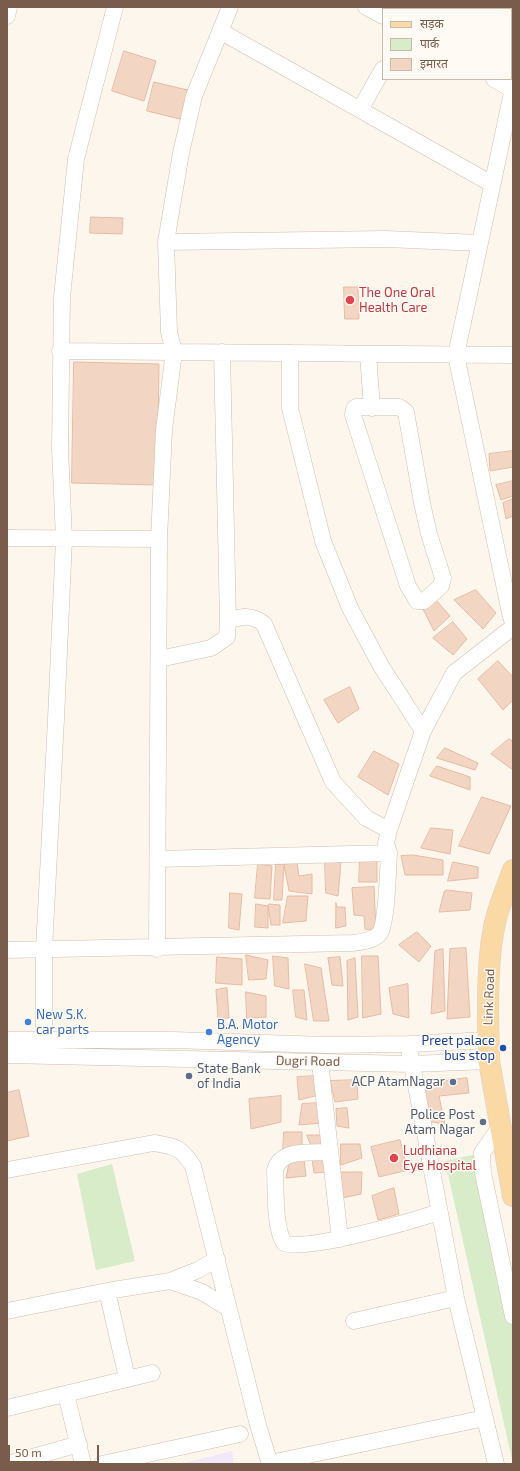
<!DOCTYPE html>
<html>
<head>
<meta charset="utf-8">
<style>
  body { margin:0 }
  #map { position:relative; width:520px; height:1471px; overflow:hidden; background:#fdf6ec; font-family:"Exo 2","Noto Sans Devanagari",sans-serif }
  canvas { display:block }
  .frame { position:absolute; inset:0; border:8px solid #7a5c4d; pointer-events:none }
  .legend { position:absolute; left:382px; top:8px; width:130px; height:72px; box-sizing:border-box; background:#fffaf3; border:1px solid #cabbb1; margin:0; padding:5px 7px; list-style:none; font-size:12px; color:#7a5c4d }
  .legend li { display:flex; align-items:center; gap:8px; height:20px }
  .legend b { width:20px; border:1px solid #cabbb1 }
  .scale { position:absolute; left:8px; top:1445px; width:91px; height:18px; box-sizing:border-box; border:2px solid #7a5c4d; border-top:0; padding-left:5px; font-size:12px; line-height:14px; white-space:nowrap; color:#7a5c4d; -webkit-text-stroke:3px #fffaf3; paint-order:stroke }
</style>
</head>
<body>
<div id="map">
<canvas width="520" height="1471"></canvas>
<div class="frame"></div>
<ul class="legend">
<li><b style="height:5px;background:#fbd9a5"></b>सड़क</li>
<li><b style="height:11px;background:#d8ecc9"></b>पार्क</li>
<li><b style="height:11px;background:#f3d5c3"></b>इमारत</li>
</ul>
<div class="scale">50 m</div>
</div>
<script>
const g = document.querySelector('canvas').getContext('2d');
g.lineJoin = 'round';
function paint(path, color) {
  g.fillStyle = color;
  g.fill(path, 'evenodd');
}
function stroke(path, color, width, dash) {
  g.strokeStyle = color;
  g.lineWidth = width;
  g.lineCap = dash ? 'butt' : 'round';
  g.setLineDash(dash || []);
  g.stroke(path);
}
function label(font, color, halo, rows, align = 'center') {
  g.font = font + ' "Exo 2",sans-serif';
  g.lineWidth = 3;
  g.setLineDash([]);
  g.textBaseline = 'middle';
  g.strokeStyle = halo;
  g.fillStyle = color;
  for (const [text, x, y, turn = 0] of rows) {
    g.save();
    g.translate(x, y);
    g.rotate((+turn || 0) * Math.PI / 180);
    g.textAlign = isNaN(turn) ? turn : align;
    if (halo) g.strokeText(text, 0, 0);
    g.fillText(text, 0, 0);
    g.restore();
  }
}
const education = new Path2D(`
  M232 1451 234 1464H180Z`);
const green = new Path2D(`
  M481 1153 513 1290V1464L445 1161Z
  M112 1164 135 1261 96 1270 77 1174Z`);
const building = new Path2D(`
  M124 51 156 61 144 101 112 91Z
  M154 82 192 91 184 120 147 111Z
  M91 217 123 218 122 234 90 233Z
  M344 287H358L359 319H345Z
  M74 362 159 364 157 485 72 483Z
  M513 451V467L490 471 489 454Z
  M513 481V496L501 500 496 485Z
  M513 499V516L506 519 503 503Z
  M476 590 496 613 483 629 454 600Z
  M436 600 450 616 434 631 423 609Z
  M453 622 467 639 453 655 433 638Z
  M498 661 513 677V700L503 710 478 679Z
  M350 687 359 709 338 723 324 700Z
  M509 739 513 741V770L491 754Z
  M445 748 478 763 475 770 437 758Z
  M374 751 399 764 388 795 358 777Z
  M437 766 470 777V790L430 776Z
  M482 797 511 806 489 854 459 846Z
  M431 828 453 830 450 854 421 848Z
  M413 855 443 860V875H405L401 856Z
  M325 859 341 862 338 896 326 893Z
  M360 859 377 860V882H359Z
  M453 862 478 867V878L448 881Z
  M297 863 299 876 312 874V894L289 891 284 865Z
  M258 864 272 866 270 899 255 898Z
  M276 864 284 865 282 900H274Z
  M374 887 376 931 365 929 364 916 354 915 352 888Z
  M447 890 472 893 470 910 439 912 444 892Z
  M230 893 242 894 239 930 229 928Z
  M288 896H308L306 921 283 923Z
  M336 903 337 907H345L346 926 336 928Z
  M256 904 268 906V928L255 927Z
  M269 904 280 905V925H271L268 906Z
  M417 932 431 946 419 962 399 945Z
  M466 948 470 1017 447 1019 450 949Z
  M443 949 445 1011 431 1014 435 951Z
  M246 955 268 960 266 979 249 980Z
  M273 956 288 958 289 989 275 986Z
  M362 956H378L381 1014 363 1018Z
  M217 957 242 959V985L216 983Z
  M340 957 343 986 332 985 328 958Z
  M355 958 358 1017 348 1020 347 961Z
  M305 964 321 968 329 1021H314Z
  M408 984 409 1018 393 1014 389 988Z
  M227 988 229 1018H218L216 990Z
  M293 990H304L307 1020 296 1017Z
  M246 992 266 996V1017L247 1018Z
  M317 1076 319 1095 299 1100 297 1077Z
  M467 1078 469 1093 439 1096 445 1125 429 1121 424 1084Z
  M357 1080 358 1099 335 1102 330 1081Z
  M19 1090 29 1136 7 1141V1093Z
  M281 1096V1122L251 1129 249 1099Z
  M319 1103 321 1123 299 1125 302 1104Z
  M347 1108 349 1128 337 1126 336 1109Z
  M284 1132H302V1148L283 1151Z
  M307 1135H322L325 1146 312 1147Z
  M400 1140 408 1170 379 1177 371 1147Z
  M341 1144H360L362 1158 341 1165Z
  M325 1158 327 1172 314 1173 312 1159Z
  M304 1159 306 1176 286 1178 289 1163Z
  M340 1172H362L361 1194 342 1198Z
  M394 1188 399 1214 378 1220 372 1196Z`);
const minor = new Path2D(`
  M366 7 383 16
  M7 16 9 7
  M220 31 492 184
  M494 79 513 90
  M513 88 456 355 510 613 513 623
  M361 108 383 69
  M166 242 386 239 479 243
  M60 351 513 355
  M222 352 228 621
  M290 353V408L323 541 350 608 381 666 423 731
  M368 354 372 408
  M356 407H399L406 412 422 503 429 534 443 578 441 586 424 601H417L408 586 353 415 354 409Z
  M7 538 159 539
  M159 659 211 648 227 637 228 621C243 616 251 614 264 624L333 782 366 818 389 830
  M158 859 389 853
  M157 949 159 539 164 430 174 352 169 332 166 242 181 153 194 96 230 7
  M7 950 352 943C361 942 374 941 380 933 387 921 388 869 389 853L386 843 389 830 423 731 454 673 513 627
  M7 1040H172L327 1045 409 1044 488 1040
  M410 1054 456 1298 496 1464
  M7 1055 411 1064 489 1061
  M44 1056V950L56 719 64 539 60 448 62 297 76 159 115 7
  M320 1062 340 1239
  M501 1125 482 1153 483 1173 513 1316
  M330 1152C312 1153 281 1148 275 1170 276 1190 274 1226 284 1243 306 1252 412 1221 439 1212
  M7 1170 154 1143C175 1146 182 1148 193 1166L258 1425 270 1464
  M170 1281 202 1292 228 1308
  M107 1291 127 1378
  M7 1311 107 1291 170 1281 198 1270 217 1259
  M354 1321 456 1298
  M66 1394 83 1464
  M7 1408 152 1373
  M270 1463 485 1418
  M8 1464 79 1444
  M102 1464 240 1434`);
const major = new Path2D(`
  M513 870C507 887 499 905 495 923 486 962 488 1020 489 1061L513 1196`);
const markers = [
  [350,300,5,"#e0444e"],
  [28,1022,4,"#3f7fe0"],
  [209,1032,4,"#3f7fe0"],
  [503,1048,4,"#1a4fb4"],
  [189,1076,4,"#5c6f8a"],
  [453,1082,4,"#5c6f8a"],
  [483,1122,4,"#5c6f8a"],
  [394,1158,5,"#e0444e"]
];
const healthNames = [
  ["The One Oral",359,293],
  ["Health Care",359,308],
  ["Ludhiana",403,1151],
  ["Eye Hospital",403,1166]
];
const streetNames = [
  ["Link Road",489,997,-88],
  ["Dugri Road",308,1061,1]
];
const shopNames = [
  ["New S.K.",36,1015],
  ["car parts",36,1030],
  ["B.A. Motor",217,1025],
  ["Agency",217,1040]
];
const transitNames = [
  ["Preet palace",495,1041],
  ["bus stop",495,1056]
];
const serviceNames = [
  ["State Bank",197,1069,"left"],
  ["of India",197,1084,"left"],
  ["ACP AtamNagar",445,1082],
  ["Police Post",475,1115],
  ["Atam Nagar",475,1130]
];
paint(education, '#f3e8fa');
paint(green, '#d8ecc9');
paint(building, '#f3d5c3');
stroke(building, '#e6bba3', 1);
stroke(minor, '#d1beb0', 17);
stroke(major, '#dad1cd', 22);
stroke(minor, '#fff', 16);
stroke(major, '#fbd9a5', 21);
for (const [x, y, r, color] of markers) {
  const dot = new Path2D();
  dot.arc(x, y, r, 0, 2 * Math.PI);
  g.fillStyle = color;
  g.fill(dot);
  stroke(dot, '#fffaf3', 1.5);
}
label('13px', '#be3a42', '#fffaf3', healthNames, 'left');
label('13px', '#7a5c4d', '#fffaf3', streetNames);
label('13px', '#366cbe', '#fffaf3', shopNames, 'left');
label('13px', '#164399', '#fffaf3', transitNames, 'right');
label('13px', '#4e5e75', '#fffaf3', serviceNames, 'right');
</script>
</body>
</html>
